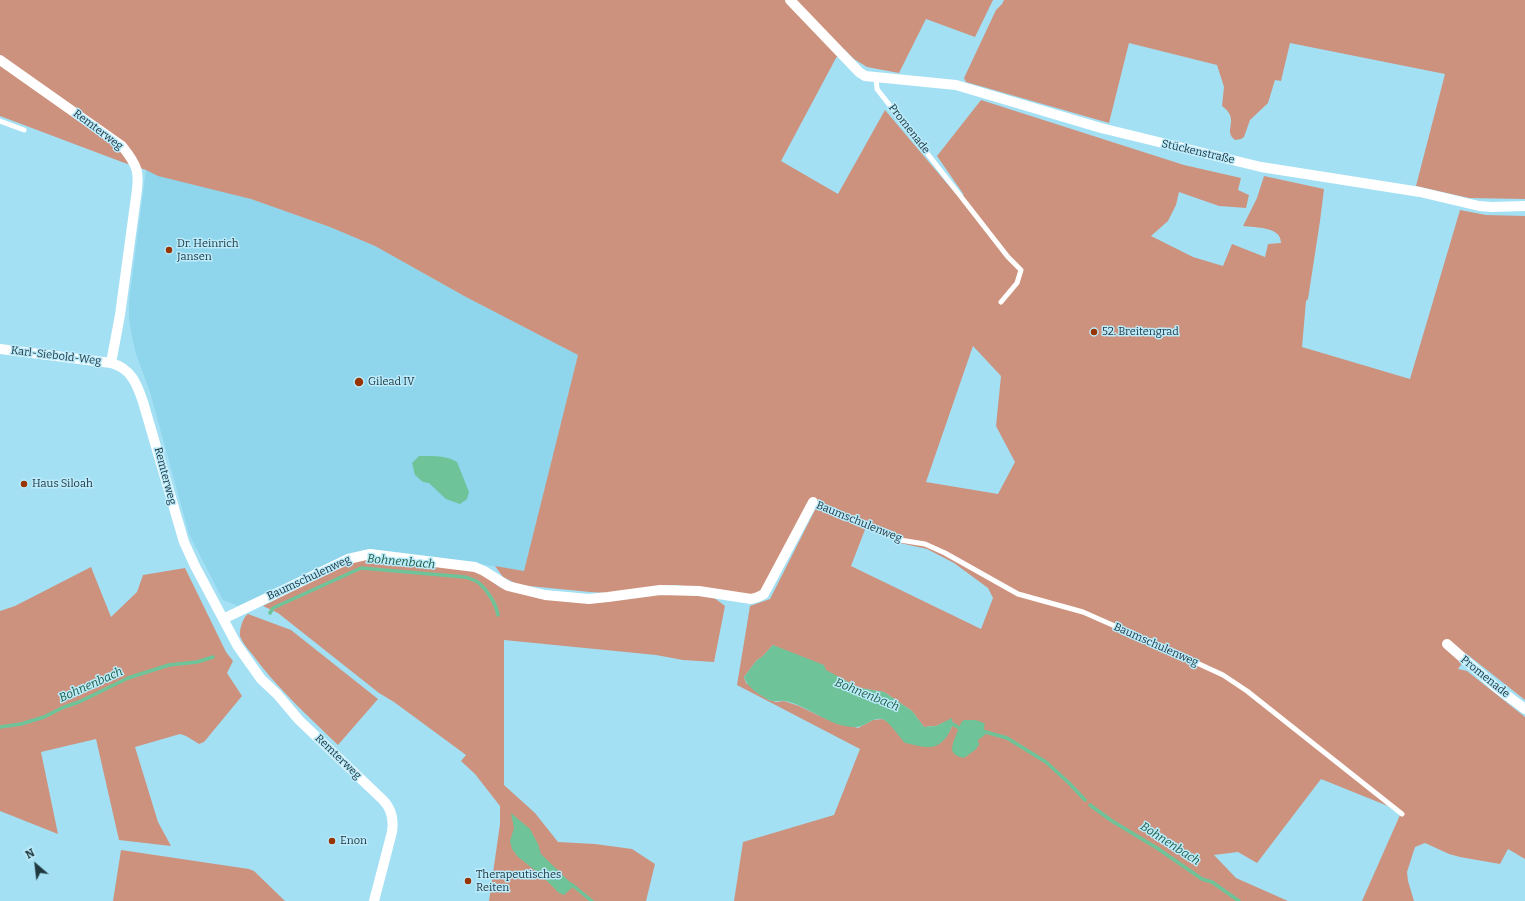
<!DOCTYPE html>
<html>
<head>
<meta charset="utf-8">
<style>
  body { margin:0 }
  #map { position:relative; width:1525px; height:901px; overflow:hidden; background:#a4e0f4; font-family:Bitter,serif }
  canvas { display:block }
  .north { position:absolute; left:16px; top:845px; width:40px; height:40px; -webkit-text-stroke:3px #bcebfb; paint-order:stroke; rotate:332deg; font-size:11px; font-weight:700; line-height:16px; text-align:center; color:#203941 }
  .north::after { content:''; display:block; margin:auto; width:14px; height:18px; background:#203941; clip-path:polygon(50% 0,100% 100%,50% 72%,0 100%) }
</style>
</head>
<body>
<div id="map">
<canvas width="1525" height="901"></canvas>
<div class="north">N</div>
</div>
<script>
const g = document.querySelector('canvas').getContext('2d');
g.lineJoin = 'round';
function paint(path, color) {
  g.fillStyle = color;
  g.fill(path, 'evenodd');
}
function stroke(path, color, width, dash) {
  g.strokeStyle = color;
  g.lineWidth = width;
  g.lineCap = dash ? 'butt' : 'round';
  g.setLineDash(dash || []);
  g.stroke(path);
}
function label(font, color, halo, rows, align = 'center') {
  g.font = font + ' Bitter,serif';
  g.lineWidth = 3;
  g.setLineDash([]);
  g.textBaseline = 'middle';
  g.strokeStyle = halo;
  g.fillStyle = color;
  for (const [text, x, y, turn = 0] of rows) {
    g.save();
    g.translate(x, y);
    g.rotate((+turn || 0) * Math.PI / 180);
    g.textAlign = isNaN(turn) ? turn : align;
    if (halo) g.strokeText(text, 0, 0);
    g.fillText(text, 0, 0);
    g.restore();
  }
}
const built = new Path2D(`
  M146 170 251 199 330 227 375 246 466 297 578 355 524 571 467 562 348 556 238 606 223 600 189 534 150 392 136 354 132 337 129 319V301Z`);
const green = new Path2D(`
  M0 0H993L975 37 926 19 899 73 867 67 854 59 844 49 836 58 781 161 838 194 885 110 955 193 964 195 937 156 981 100 1184 165 1241 178 1238 190 1249 195 1246 208 1219 206 1179 192 1176 205 1168 221 1151 236 1193 257 1223 266 1232 244 1265 257 1268 244 1281 243C1281 226 1256 228 1243 226L1257 198 1264 176 1324 189 1320 221 1308 299 1306 301 1302 347 1410 379 1460 210 1486 215 1525 216V700L1468 655 1458 669 1467 671 1525 717V859L1508 849 1500 864 1460 857 1449 854 1425 843 1415 847 1407 872 1408 881 1414 901H1362L1400 815 1388 806 1321 779 1257 863 1238 852 1214 855 1236 878 1288 901H734L743 842 834 815 860 749 737 685 750 606 770 599 817 506 809 503 762 591 750 596 699 588 675 585 657 586 607 593 590 592 519 585 503 577 495 566 524 571 578 355 466 297 375 246 330 227 251 199 158 176 146 170 122 162 0 116ZM973 346 1001 376 996 426 1015 462 998 494 926 482ZM866 527 900 543 927 549 954 563 988 588 993 598 981 629 851 566ZM773 645 860 688 884 692 912 711 924 727 936 726 952 719C954 729 946 737 939 744L882 719 873 720 858 728 824 718 799 706 784 701 776 702 769 700 746 683 744 677 757 660 762 657Z
  M1004 0H1525V199L1469 198 1416 186 1445 74 1290 43 1281 81 1275 80 1268 103 1250 120 1244 137 1241 139 1235 140C1222 130 1241 120 1222 106L1224 87 1217 65 1129 43 1109 123 966 82 964 78 996 10 1002 4Z
  M371 558 465 567 483 575 501 588 511 591 547 599 660 593 713 597 725 606 714 662 683 660 656 655 504 640V785L535 813 558 842 595 844 632 849 655 864 646 901H489L500 824V806L475 774 461 761 466 755 394 702 379 693 278 613 263 606 351 562Z
  M91 567 111 617 137 592 143 575 185 568 226 652 233 661 227 673 242 696 204 742 199 744 186 736 180 734 135 747 158 822 171 846 119 840 96 739 41 752 58 834 0 811V611L15 606Z
  M248 614 291 630 378 699 338 745C308 716 277 688 252 654 248 649 242 642 240 636 239 630 243 617 248 614Z
  M121 850 249 869 254 871 285 901H113Z`);
const water = new Path2D(`
  M419 456C432 456 446 455 457 462L469 492 467 499 460 504 446 499 429 483 423 482 415 475 412 463Z
  M773 645 824 665 826 670 860 688 884 692 912 711 924 727 936 726 952 718C954 730 943 746 931 747 923 748 912 744 905 743 900 738 888 720 882 719 872 717 865 727 856 727 830 728 810 706 785 701 779 700 773 703 767 699 758 694 747 687 744 677L757 660 762 657Z
  M965 720H975L982 722 985 724C983 728 985 731 985 735L978 740 979 745 975 750 964 758C960 757 955 756 953 752 949 748 960 726 962 721Z
  M511 813 530 829 538 844 541 854 574 886 564 895 559 893 541 875 518 857 512 849 510 841 514 828Z`);
const stream = new Path2D(`
  M270 613 273 608 361 568 465 577C470 579 476 580 480 584 488 591 496 604 498 615
  M950 725 953 724 959 728 964 729
  M0 727 21 724 44 717 64 707 79 702 128 678 169 665 197 662 213 657
  M982 731 1007 738 1046 762 1069 783 1085 800
  M1090 805 1112 821 1157 848 1202 879 1212 882 1239 901
  M571 884 592 901`);
const service = new Path2D(`
  M876 78 877 89 1008 257 1021 270 1017 283 1001 302
  M0 121 24 130
  M813 502 900 540 925 544 945 553 1018 594 1083 612 1160 646 1223 675 1247 691 1402 814`);
const minor = new Path2D(`
  M790 0 859 72 865 76 956 85 1101 128 1261 167 1420 192 1479 206 1492 207 1525 206
  M0 60 122 146C138 166 140 172 136 197L120 315 111 363
  M0 349 111 363C131 368 137 384 143 402L184 542 195 566 237 645 261 679 277 694 299 720 383 800C392 809 394 819 392 832L374 901
  M223 619 348 559 370 554 475 567 484 571 508 586 545 595 589 599 608 597 660 590 699 591 751 599 758 597 764 594 813 502
  M1447 644 1497 688 1525 709`);
const markers = [
  [169,250,4,"#983400"],
  [1094,332,4,"#983400"],
  [359,382,5,"#983400"],
  [24,484,4,"#983400"],
  [332,841,4,"#983400"],
  [468,881,4,"#983400"]
];
const streetNames = [
  ["Promenade",909,129,52],
  ["Remterweg",98,130,37],
  ["Stückenstraße",1198,152,13],
  ["Karl-Siebold-Weg",56,356,7],
  ["Remterweg",165,476,75],
  ["Baumschulenweg",859,522,22],
  ["Baumschulenweg",309,578,-25],
  ["Baumschulenweg",1156,645,24],
  ["Promenade",1485,677,39],
  ["Remterweg",338,757,44]
];
const poiNames = [
  ["Dr. Heinrich",177,244],
  ["Jansen",177,257],
  ["52. Breitengrad",1102,332],
  ["Gilead IV",368,382],
  ["Haus Siloah",32,484],
  ["Enon",340,841],
  ["Therapeutisches",476,875],
  ["Reiten",476,888]
];
const waterNames = [
  ["Bohnenbach",401,562,5],
  ["Bohnenbach",91,685,-24],
  ["Bohnenbach",867,695,22],
  ["Bohnenbach",1170,844,33]
];
paint(built, '#8fd5ec');
paint(green, '#cd927d');
paint(water, '#6ec398');
stroke(stream, '#6ec398', 3.5);
stroke(service, '#fff', 5);
stroke(minor, '#fff', 10);
for (const [x, y, r, color] of markers) {
  const dot = new Path2D();
  dot.arc(x, y, r, 0, 2 * Math.PI);
  g.fillStyle = color;
  g.fill(dot);
  stroke(dot, '#bcebfb', 1.5);
}
label('11px', '#203941', '#bcebfb', streetNames);
label('11px', '#203941', '#bcebfb', poiNames, 'left');
label('italic 12px', '#1c5c40', '#bcebfb', waterNames);
</script>
</body>
</html>
